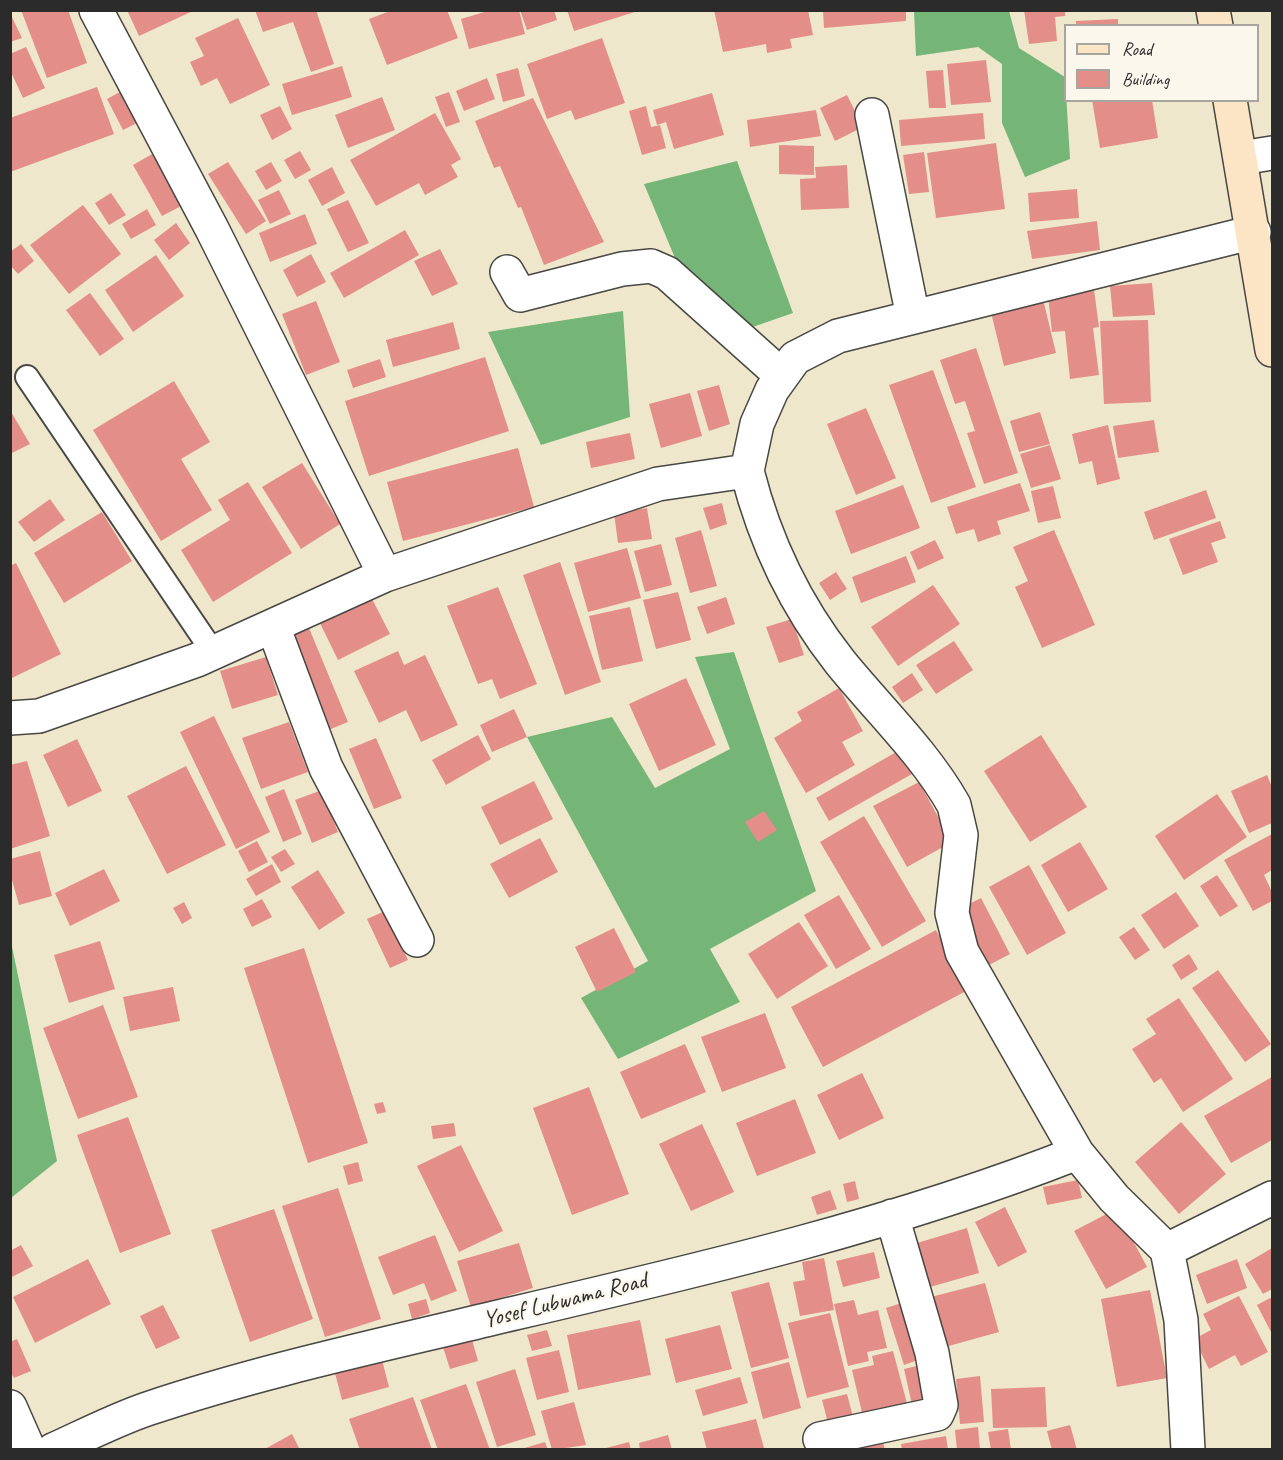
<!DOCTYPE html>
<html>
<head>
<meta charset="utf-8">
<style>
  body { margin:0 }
  #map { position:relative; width:1283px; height:1460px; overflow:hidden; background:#efe7cb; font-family:Caveat,sans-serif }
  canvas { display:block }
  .frame { position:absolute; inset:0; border:12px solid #2b2b2b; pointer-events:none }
  .legend { position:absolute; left:1064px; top:24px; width:195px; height:78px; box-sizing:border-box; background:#fbf7ec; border:2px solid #a8a59f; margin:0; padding:8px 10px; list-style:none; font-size:18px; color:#2b2b2b }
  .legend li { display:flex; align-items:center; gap:12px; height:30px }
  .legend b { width:30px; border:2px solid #a8a59f }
</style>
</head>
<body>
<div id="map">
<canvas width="1283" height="1460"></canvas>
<div class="frame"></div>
<ul class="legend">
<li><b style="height:8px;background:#fce5c4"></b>Road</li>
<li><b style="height:16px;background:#e38e89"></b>Building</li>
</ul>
</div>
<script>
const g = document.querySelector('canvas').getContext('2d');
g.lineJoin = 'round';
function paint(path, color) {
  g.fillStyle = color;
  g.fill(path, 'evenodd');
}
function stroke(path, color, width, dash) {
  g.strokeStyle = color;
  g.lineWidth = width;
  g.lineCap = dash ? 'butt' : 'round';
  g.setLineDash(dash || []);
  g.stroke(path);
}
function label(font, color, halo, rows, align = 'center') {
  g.font = font + ' Caveat,sans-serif';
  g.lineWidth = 4.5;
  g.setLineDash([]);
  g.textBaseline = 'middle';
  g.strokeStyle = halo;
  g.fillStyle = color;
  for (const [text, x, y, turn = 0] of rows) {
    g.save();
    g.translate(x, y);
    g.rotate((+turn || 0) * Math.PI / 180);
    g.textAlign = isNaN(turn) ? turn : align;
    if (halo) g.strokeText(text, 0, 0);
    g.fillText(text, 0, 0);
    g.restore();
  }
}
const forest = new Path2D(`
  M914 11H1009L1019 48 1065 77 1070 159 1025 177 1002 123V64L978 47 916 56Z
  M737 161 793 313 744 330 680 270 644 184Z
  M623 311 630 417 541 445 488 332Z
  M734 652 816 891 710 949 740 1002 618 1059 581 998 648 961 527 737 612 717 655 788 730 749 695 657Z
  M11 942 57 1161 11 1198H10Z`);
const building = new Path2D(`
  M21 10H68L87 63 47 78Z
  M127 10H195L139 36Z
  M255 10H316L334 64 311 72 293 22 263 32Z
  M393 10H447L458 38 387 65 369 19Z
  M491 10H519L525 34 469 49 461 19Z
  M520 10H554L557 20 527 30Z
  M567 10H637L638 11 574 31Z
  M714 10H808L813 35 790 39 792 48 767 53 766 44 723 52Z
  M823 10H906V21L824 28Z
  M1024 10H1065V16L1055 17 1057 41 1029 44Z
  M10 13 22 38 10 42Z
  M238 18 270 85 230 104 217 78 201 86 190 62 204 56 195 38Z
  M1118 19V26H1076V21Z
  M602 38 625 103 575 120 571 110 547 119 527 64Z
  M26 47 45 88 23 98 10 70V54Z
  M986 60 991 102 951 105 947 64Z
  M342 66 352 97 292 115 282 84Z
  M518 68 525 96 503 102 496 74Z
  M943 70 946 108H929L926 71Z
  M487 78 495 99 464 111 456 91Z
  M97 87 114 134 10 172V118Z
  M129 87 147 118 123 130 107 99Z
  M449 92 460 122 446 127 435 97Z
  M712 93 724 135 674 149 666 122 657 125 653 110Z
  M847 95 863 127 835 141 820 108Z
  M382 97 395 130 348 148 335 115Z
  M533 98 604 242 544 265 521 207 518 208 500 166 494 168 475 121Z
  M1092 100H1152L1158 138 1100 148Z
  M280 106 292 129 272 140 260 115Z
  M646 106 651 127 660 125 666 148 642 155 629 111Z
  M816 110 821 136 750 147 747 120Z
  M435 113 461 159 451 165 458 177 425 195 419 183 376 206 350 160Z
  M983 113 985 139 901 146 899 120Z
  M996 143 1005 209 936 218 927 153Z
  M779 145 814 146V175L779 174Z
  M300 151 311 170 295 179 284 160Z
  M924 152 929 192 909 194 903 155Z
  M154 153 183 205 162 216 133 165Z
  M228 162 266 221 246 234 208 174Z
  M271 162 282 181 266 190 255 171Z
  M847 165 849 208 801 210 800 179 816 178 815 167Z
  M332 167 345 193 322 206 308 180Z
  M1077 189 1079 218 1030 222 1028 193Z
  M279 190 291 214 270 224 258 200Z
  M111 193 126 215 109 225 95 203Z
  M348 200 369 243 348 252 327 209Z
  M83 205 121 254 69 294 30 245Z
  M147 209 156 225 131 239 122 224Z
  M305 214 317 244 270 262 259 233Z
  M1097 221 1100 250 1032 259 1027 231Z
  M176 223 190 243 169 260 154 240Z
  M405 230 419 255 344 298 330 273Z
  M21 244 34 261 18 274 10 265V252Z
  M440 249 458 284 432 296 414 261Z
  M311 254 326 282 297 297 283 270Z
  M156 255 184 296 133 332 105 290Z
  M1152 283 1155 315 1113 317 1110 286Z
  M1094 290 1099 327 1093 328 1099 375 1070 379 1065 331 1052 332 1048 296Z
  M90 293 124 339 100 356 66 310Z
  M1042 295 1056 353 1004 366 990 308Z
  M316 301 340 362 306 375 282 314Z
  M1148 320 1151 402 1104 404 1100 321Z
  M453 322 460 349 393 367 386 340Z
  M976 348 1018 473 984 484 967 433 975 431 965 401 955 404 940 360Z
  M485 357 509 431 369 476 345 401Z
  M380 359 386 377 353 388 347 370Z
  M933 370 976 487 931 503 889 385Z
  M174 381 210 442 181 459 212 510 161 541 93 430Z
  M719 385 730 424 709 431 697 391Z
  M690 393 702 436 661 448 649 404Z
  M866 408 896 478 856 495 827 424Z
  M10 410 30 444 10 454Z
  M1040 412 1050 444 1019 452 1010 421Z
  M1154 420 1159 452 1118 458 1113 426Z
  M1108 425 1120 479 1097 485 1092 461 1079 464 1072 434Z
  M630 433 635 459 591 468 586 442Z
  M1050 445 1061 479 1031 488 1020 454Z
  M518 448 534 507 403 541 387 482Z
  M302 463 340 524 301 549 262 487Z
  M248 482 292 553 213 602 181 550 230 520 218 500Z
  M1020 483 1030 511 997 521 1001 534 978 542 974 529 956 534 947 507Z
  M903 485 920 528 851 554 835 511Z
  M1053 486 1061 518 1038 523 1031 491Z
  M1206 490 1216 518 1154 540 1144 512Z
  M50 499 65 520 34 542 18 522Z
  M722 503 727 524 710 530 703 508Z
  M647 508 652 539 618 543 614 513Z
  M102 512 132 561 64 603 34 553Z
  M1220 521 1226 538 1211 543 1218 562 1183 575 1169 539Z
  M701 530 717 586 690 593 675 538Z
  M1054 530 1095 625 1042 648 1015 587 1028 581 1013 547Z
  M935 540 944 558 918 570 910 552Z
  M661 544 672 585 645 592 634 551Z
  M627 548 641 598 588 612 574 563Z
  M906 556 916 582 861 603 852 577Z
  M560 562 601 682 565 695 523 575Z
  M16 563 61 654 12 678 10 566Z
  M836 572 847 589 830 600 819 583Z
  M933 585 960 624 898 666 871 627Z
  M498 587 537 684 500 699 492 679 478 684 447 606Z
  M368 591 390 634 338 660 317 617Z
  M678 592 691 640 656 649 643 600Z
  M726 597 735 624 707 634 697 607Z
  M630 607 643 661 602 670 589 616Z
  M792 619 804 655 779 663 766 627Z
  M309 628 348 722 326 731 288 636Z
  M954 641 973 670 936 694 916 665Z
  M398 651 404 665 425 655 458 725 421 742 406 710 379 723 354 671Z
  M266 657 278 695 232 709 220 671Z
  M912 673 923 690 903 703 892 687Z
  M686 678 716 745 659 771 629 704Z
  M839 688 863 731 842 742 855 765 806 793 774 738 802 721 797 712Z
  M514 709 527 737 492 752 480 725Z
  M214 716 270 832 236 849 180 732Z
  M289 722 308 772 261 789 242 738Z
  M478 735 491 759 446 785 432 760Z
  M1041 735 1087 807 1030 842 984 771Z
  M376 738 402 798 374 809 349 749Z
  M77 739 102 791 68 807 43 755Z
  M898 751 912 774 829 821 816 798Z
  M27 761 50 836 10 849V765Z
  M186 766 226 845 167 874 127 796Z
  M1267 775 1272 787V823L1249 833 1231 791Z
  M534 781 553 819 500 845 481 807Z
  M919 782 952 842 907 867 873 806Z
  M284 789 302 834 283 842 265 797Z
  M322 790 338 832 312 843 295 800Z
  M1217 794 1247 837 1184 880 1155 836Z
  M764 811 777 830 758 842 745 822Z
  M864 816 926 921 882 947 820 842Z
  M1272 834V870L1264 875 1272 892V901L1253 911 1224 860Z
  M540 838 558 872 509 898 490 864Z
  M257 841 268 862 249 872 238 851Z
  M1080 842 1108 889 1068 912 1041 865Z
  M285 849 295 864 281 872 271 857Z
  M40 851 52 896 19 905 10 873V859Z
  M272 864 281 882 256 896 246 879Z
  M1029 865 1066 933 1027 955 989 887Z
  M104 869 120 901 70 926 55 893Z
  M318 870 345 913 319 930 291 887Z
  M1217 875 1238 906 1220 917 1200 886Z
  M1176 892 1199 926 1164 949 1141 915Z
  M839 895 871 949 836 969 804 915Z
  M981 898 1010 954 989 965 959 909Z
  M262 899 272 917 252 927 243 909Z
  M184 902 192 918 182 924 173 908Z
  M385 911 408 960 390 968 367 919Z
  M799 922 828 966 777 999 748 954Z
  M1134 927 1150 950 1135 960 1119 937Z
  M614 928 636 972 597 992 575 947Z
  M936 930 968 990 823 1067 791 1007Z
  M100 941 115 989 69 1003 54 955Z
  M304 948 368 1143 308 1163 244 968Z
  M1189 954 1198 969 1181 980 1172 965Z
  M1218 970 1271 1044 1245 1062 1192 988Z
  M173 987 180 1021 130 1031 123 997Z
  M1179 998 1233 1079 1183 1112 1161 1078 1154 1083 1132 1049 1156 1034 1146 1019Z
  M103 1005 138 1097 78 1119 43 1028Z
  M765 1013 786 1068 722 1092 701 1037Z
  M685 1044 706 1092 641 1119 620 1072Z
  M862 1073 884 1118 839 1140 817 1095Z
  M1272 1077V1140L1231 1163 1204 1116Z
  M589 1087 629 1194 572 1215 533 1108Z
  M795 1099 816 1153 757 1176 736 1123Z
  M383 1102 386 1112 377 1114 374 1104Z
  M128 1117 171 1234 120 1253 77 1135Z
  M1181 1122 1226 1174 1179 1214 1135 1162Z
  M454 1123 456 1136 433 1139 431 1126Z
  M702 1124 734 1192 691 1211 659 1144Z
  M461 1145 503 1231 459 1252 417 1166Z
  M358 1162 363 1181 348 1185 343 1166Z
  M1078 1180 1082 1198 1047 1205 1043 1187Z
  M855 1181 859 1199 847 1202 843 1184Z
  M338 1188 381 1319 325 1337 282 1206Z
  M830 1190 837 1209 817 1215 811 1197Z
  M1005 1207 1027 1252 998 1267 975 1222Z
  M274 1209 313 1319 250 1342 211 1230Z
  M1116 1209 1147 1267 1106 1289 1074 1231Z
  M967 1228 979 1273 930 1287 917 1243Z
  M435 1235 457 1291 431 1301 424 1283 393 1295 378 1257Z
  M519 1243 533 1288 471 1307 457 1261Z
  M21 1245 33 1266 10 1278V1251Z
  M1272 1248V1289L1263 1294 1245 1264Z
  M874 1252 880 1278 843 1287 836 1261Z
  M824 1258 834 1310 800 1316 793 1282 805 1280 802 1262Z
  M88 1259 111 1304 35 1343 13 1297Z
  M1237 1259 1247 1288 1207 1304 1196 1275Z
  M769 1282 789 1358 751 1368 731 1292Z
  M985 1283 999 1332 945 1347 931 1297Z
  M1150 1290 1167 1378 1117 1387 1101 1299Z
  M1239 1296 1268 1352 1241 1366 1235 1355 1209 1369 1194 1339 1211 1330 1203 1314Z
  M1272 1297V1334L1257 1305Z
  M426 1299 430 1313 412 1319 408 1304Z
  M854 1300 858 1315 878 1310 887 1348 867 1352 869 1361 848 1366 834 1304Z
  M911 1300 929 1356 904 1365 886 1308Z
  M163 1305 180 1338 156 1349 140 1316Z
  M830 1313 849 1387 807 1398 788 1323Z
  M640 1320 651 1375 578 1390 567 1335Z
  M720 1325 732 1369 676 1383 665 1339Z
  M547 1330 552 1346 532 1351 527 1335Z
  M471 1336 478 1361 450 1369 442 1344Z
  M17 1339 31 1371 14 1378 10 1371V1342Z
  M559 1350 569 1392 537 1400 526 1358Z
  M893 1351 909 1411 864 1421 852 1370 874 1365 872 1356Z
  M382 1360 389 1387 342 1400 335 1373Z
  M789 1362 801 1408 763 1419 751 1372Z
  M925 1364 933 1405 913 1409 904 1369Z
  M515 1369 536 1435 497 1447 476 1382Z
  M980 1376 984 1422 960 1424 956 1379Z
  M740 1377 748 1403 703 1416 695 1390Z
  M466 1384 490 1450H438L420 1400Z
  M1045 1387 1047 1427 993 1428 991 1389Z
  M847 1394 853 1417 828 1423 822 1400Z
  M413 1397 432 1450H360L349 1419Z
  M574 1402 586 1445 552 1450 541 1411Z
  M756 1419 764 1448 707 1450 702 1432Z
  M1070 1425 1077 1450H1052L1047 1431Z
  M978 1427 980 1450H957L955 1430Z
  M1008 1429 1011 1450H991L988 1432Z
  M292 1434 300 1450H263Z
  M668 1435 672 1450H640L639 1443Z
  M946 1436 948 1450H902L901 1444Z
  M545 1442 548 1450H521V1449Z
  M629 1442 631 1450H603L602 1449Z
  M883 1442 885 1450H856V1449Z`);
const lane = new Path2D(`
  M27 377 213 652`);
const street = new Path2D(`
  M96 10 212 229 385 575
  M872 115 913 317
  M1241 158 1272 153
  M507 272 520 295 622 269 651 266 667 273 782 376
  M747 471C765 542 795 605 840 662 878 709 924 752 954 805L961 835 952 913 962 952 1077 1153 1114 1198 1167 1250
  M273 626 326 768 417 940
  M10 718 39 716 197 660 385 575 658 484 747 471 757 424 772 390 795 358 838 336 1254 232
  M10 1407 29 1450
  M820 1439 937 1414 941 1405 932 1353 892 1216
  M53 1450C84 1436 115 1420 147 1409 260 1371 378 1346 494 1318 691 1272 889 1227 1077 1153
  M1188 1450 1181 1320 1167 1250 1272 1198`);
const secondary = new Path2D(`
  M1213 10 1216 26
  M1230 100 1272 350`);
const streetNames = [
  ["Yosef Lubwama Road",565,1301,-14]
];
paint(forest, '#75b678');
paint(building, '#e38e89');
stroke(lane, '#484743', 26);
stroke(street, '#484743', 36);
stroke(secondary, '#484743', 36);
stroke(lane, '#fff', 22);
stroke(street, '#fff', 33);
stroke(secondary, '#fce5c4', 33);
label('24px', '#2b2b2b', '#fbf7ec', streetNames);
</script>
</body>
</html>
